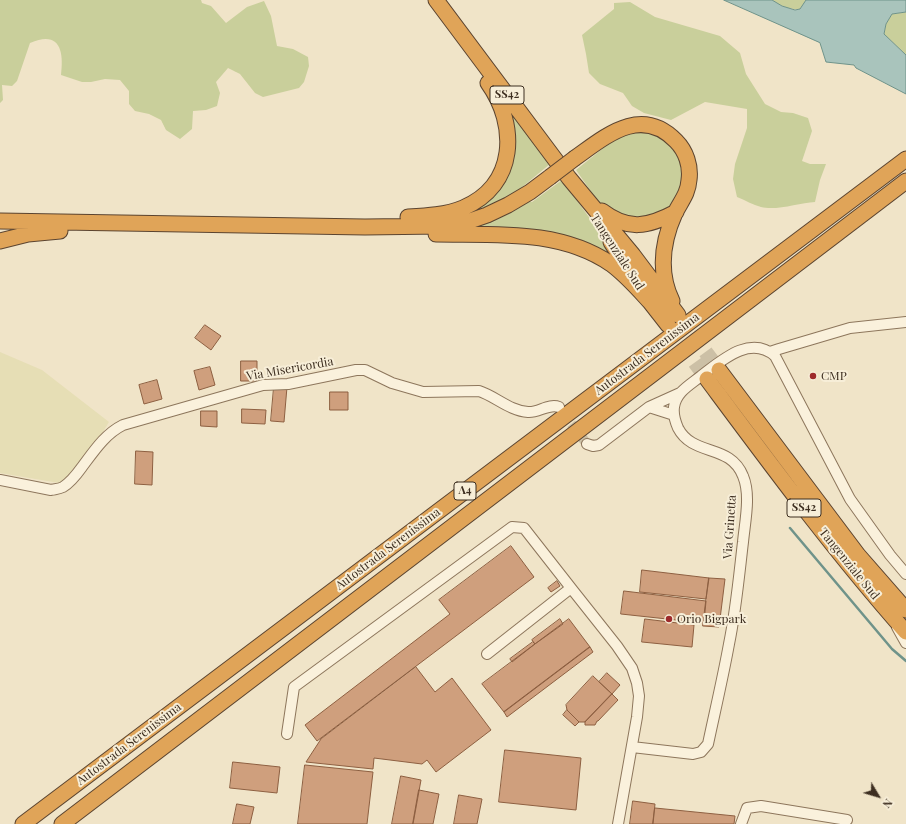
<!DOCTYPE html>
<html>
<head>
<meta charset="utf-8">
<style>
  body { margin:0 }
  #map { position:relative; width:906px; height:824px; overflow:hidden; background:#f0e4c8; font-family:"Playfair Display",serif }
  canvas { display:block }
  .north { position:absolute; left:858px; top:776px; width:40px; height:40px; -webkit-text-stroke:3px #f7eed8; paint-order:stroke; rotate:128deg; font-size:11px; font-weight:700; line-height:16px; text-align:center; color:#3d2e20 }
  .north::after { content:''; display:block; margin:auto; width:14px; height:18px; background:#3d2e20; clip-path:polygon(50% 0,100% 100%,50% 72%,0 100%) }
</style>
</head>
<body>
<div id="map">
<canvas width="906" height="824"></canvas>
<div class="north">N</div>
</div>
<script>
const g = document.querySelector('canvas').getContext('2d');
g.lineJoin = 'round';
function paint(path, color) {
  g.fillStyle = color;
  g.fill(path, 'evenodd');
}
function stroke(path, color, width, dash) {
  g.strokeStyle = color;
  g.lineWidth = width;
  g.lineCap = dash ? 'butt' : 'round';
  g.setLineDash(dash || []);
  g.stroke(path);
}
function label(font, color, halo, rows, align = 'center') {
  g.font = font + ' "Playfair Display",serif';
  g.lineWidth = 4;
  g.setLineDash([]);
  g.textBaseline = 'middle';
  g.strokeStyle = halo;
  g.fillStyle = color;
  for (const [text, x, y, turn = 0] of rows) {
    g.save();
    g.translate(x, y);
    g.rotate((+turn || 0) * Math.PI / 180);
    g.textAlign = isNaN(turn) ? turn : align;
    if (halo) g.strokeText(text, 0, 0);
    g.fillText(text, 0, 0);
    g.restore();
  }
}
const farmland = new Path2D(`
  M0 352 42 370 109 422 100 437 74 473 59 483 0 473Z`);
const green = new Path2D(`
  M0 0H201L202 3 211 6 226 23 247 7 264 1 271 16 277 46 293 49 308 57 309 66 304 82 299 88 263 97 255 93 240 74 228 68 216 82 220 93 217 106 206 110 193 111 192 129 180 139 166 130 161 120 149 114 135 111 129 104V91L120 80 105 79 91 82H82L61 75C64 51 60 30 30 43L17 81 12 86 2 85 3 100 0 103Z
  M772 0H806L800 9C790 10 780 6 772 0Z
  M630 2 655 17 720 36 740 53 746 74 765 104 781 112 793 113 808 118 812 131 802 161 810 164H826L820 180 815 202C799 203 776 211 761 207 753 205 745 200 737 197L733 179 735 164 747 128V109L705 102 671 120 644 113 632 106 623 93 600 84 589 73 586 54 582 35 614 9V3Z
  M906 12V55L884 34 886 24 892 14Z
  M508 106 550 164 521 188V190C501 202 480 211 457 216L500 183Z
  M636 130 659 135 677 151 683 165 682 188 670 209 642 222 607 211 599 203 576 170 617 137Z
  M562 180 623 264 610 258 469 228C490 220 511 214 529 201L532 202Z`);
const water = new Path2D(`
  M724 0H772L782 6 795 10 800 9 806 0H906V12L892 14 886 24 884 34 906 55V94L856 68 854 65 826 62 820 43Z`);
const stream = new Path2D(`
  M790 528 892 649 906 661`);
const building = new Path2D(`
  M205 325 221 336 211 350 195 338Z
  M241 361H257V381H241Z
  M210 367 215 385 199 390 194 371Z
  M157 380 162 399 144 404 139 385Z
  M274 387H287L284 422 271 421Z
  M330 392H348V410H330Z
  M242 409 266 410 265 424 242 423Z
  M201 411H217V427L201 426Z
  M136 451 153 452 152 485 135 484Z
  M511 546 534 577 317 741 305 725 450 614 439 600Z
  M642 570 709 578 706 599 640 592Z
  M709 578 725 579 719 627 703 626Z
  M557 581 560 586 551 592 548 588Z
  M624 591 706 601 704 623 621 614Z
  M560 619 563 624 535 644 532 640Z
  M569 619 590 647 504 712 482 684Z
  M645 619 694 625 692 647 642 642Z
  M533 642 535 644 512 662 510 659Z
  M590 647 593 652 507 717 504 712Z
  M416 667 435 692 452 678 491 730 436 772 427 760 422 764 374 758 373 769 306 762 321 739Z
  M607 673 620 685 612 694 599 682Z
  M593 676 612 694 585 722H579L567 710 566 705Z
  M612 694 618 700 598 721H597L595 725H585V722Z
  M567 710 579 722 575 726 563 715Z
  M505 750 581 758 576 810 499 802Z
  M233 762 280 767 277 793 230 788Z
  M305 765 373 772 367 824H298Z
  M401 776 421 780 413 824H392Z
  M419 790 439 794 433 824H413Z
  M459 795 482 799 477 824H454Z
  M633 801 655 804 653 824H630Z
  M237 804 254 807 250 824H233Z
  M655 808 735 816 734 824H653Z`);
const minorTunnel = new Path2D(`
  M562 412 587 444`);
const highwayTunnel = new Path2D(`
  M678 315 719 370
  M668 325 707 379`);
const minor = new Path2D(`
  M770 352 779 349 850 328 906 322
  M674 415 649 407 680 393
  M587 444 593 446 599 445 649 407
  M0 480 51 490C55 489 59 489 63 487 71 482 77 474 82 467 94 451 105 434 123 425L263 385 288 384 356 370H365L392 383 423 392 479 391C495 396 510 411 528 412 538 413 549 403 559 407
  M897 627 906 643
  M487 654 571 588 617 646 632 668 637 683 639 696 637 717 618 824
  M287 734 294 687 512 527 524 528 571 588
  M632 747 693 754 701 752 708 744C715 711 723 677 729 644 736 610 739 576 743 542 745 521 751 495 743 476 730 443 693 457 678 428 675 421 673 414 674 407 676 392 690 385 701 376 721 361 750 334 775 356L850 499 890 555 906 574
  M741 824 747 808 761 806 847 820`);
const highway = new Path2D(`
  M436 0 569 178 633 255 678 315
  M575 158C606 136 641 105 676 141 686 151 691 166 689 180 688 194 681 201 675 213 662 242 658 272 672 301
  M602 211C628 231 648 227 676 212
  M408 217C427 216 446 215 463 208 517 185 518 125 488 83
  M0 221 365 227 441 226 467 222 487 215 508 205 530 192 550 177
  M436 234C496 235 560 229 611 264 626 275 638 289 650 302
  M0 241 28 234 60 231
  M611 242 650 302 668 325
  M719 370 858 555 906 610
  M707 379C771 465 835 552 906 632
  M23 824 906 159
  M62 824 906 181`);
const highwayBridge = new Path2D(`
  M550 177 575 158`);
const markers = [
  [813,376,4,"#9e2a2b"],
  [669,619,4,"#9e2a2b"]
];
const shields = [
  [507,95,34],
  [465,491,22],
  [804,508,34]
];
const shieldNames = [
  ["SS42",507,95],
  ["A4",465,491],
  ["SS42",804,508]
];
const streetNames = [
  ["Tangenziale Sud",617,252,57],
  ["Autostrada Serenissima",647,354,-37],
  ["Via Misericordia",290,369,-10],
  ["Via Grinetta",730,527,-86],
  ["Autostrada Serenissima",388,549,-37],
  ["Tangenziale Sud",849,564,51],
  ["Autostrada Serenissima",129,744,-37]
];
const poiNames = [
  ["CMP",821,376],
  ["Orio Bigpark",677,619]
];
paint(farmland, '#e6deb5');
paint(green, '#c9cf9b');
paint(water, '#a9c4bc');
stroke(water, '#6f938a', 1);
stroke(stream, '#6f938a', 2.5);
paint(building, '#cf9f7d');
stroke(building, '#8d5f41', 1);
stroke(minorTunnel, '#ccc0a6', 10, [10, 5]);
stroke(highwayTunnel, '#ccc0a6', 15, [15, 8]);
stroke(minor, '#8d765c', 12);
stroke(highway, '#5b4430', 17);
stroke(minor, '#faf1dc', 10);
stroke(highway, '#e0a458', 15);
stroke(highwayBridge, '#5b4430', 17, []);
stroke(highwayBridge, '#e0a458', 15);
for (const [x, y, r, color] of markers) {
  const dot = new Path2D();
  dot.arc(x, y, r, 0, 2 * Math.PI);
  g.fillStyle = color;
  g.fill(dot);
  stroke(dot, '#f7eed8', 1.5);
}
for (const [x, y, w] of shields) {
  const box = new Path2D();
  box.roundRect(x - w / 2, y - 9, w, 18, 3);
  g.fillStyle = '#f7eed8';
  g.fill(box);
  stroke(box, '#3d2e20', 1);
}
label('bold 11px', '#3d2e20', null, shieldNames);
label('12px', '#3d2e20', '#f7eed8', streetNames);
label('12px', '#3d2e20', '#f7eed8', poiNames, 'left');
</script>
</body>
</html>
